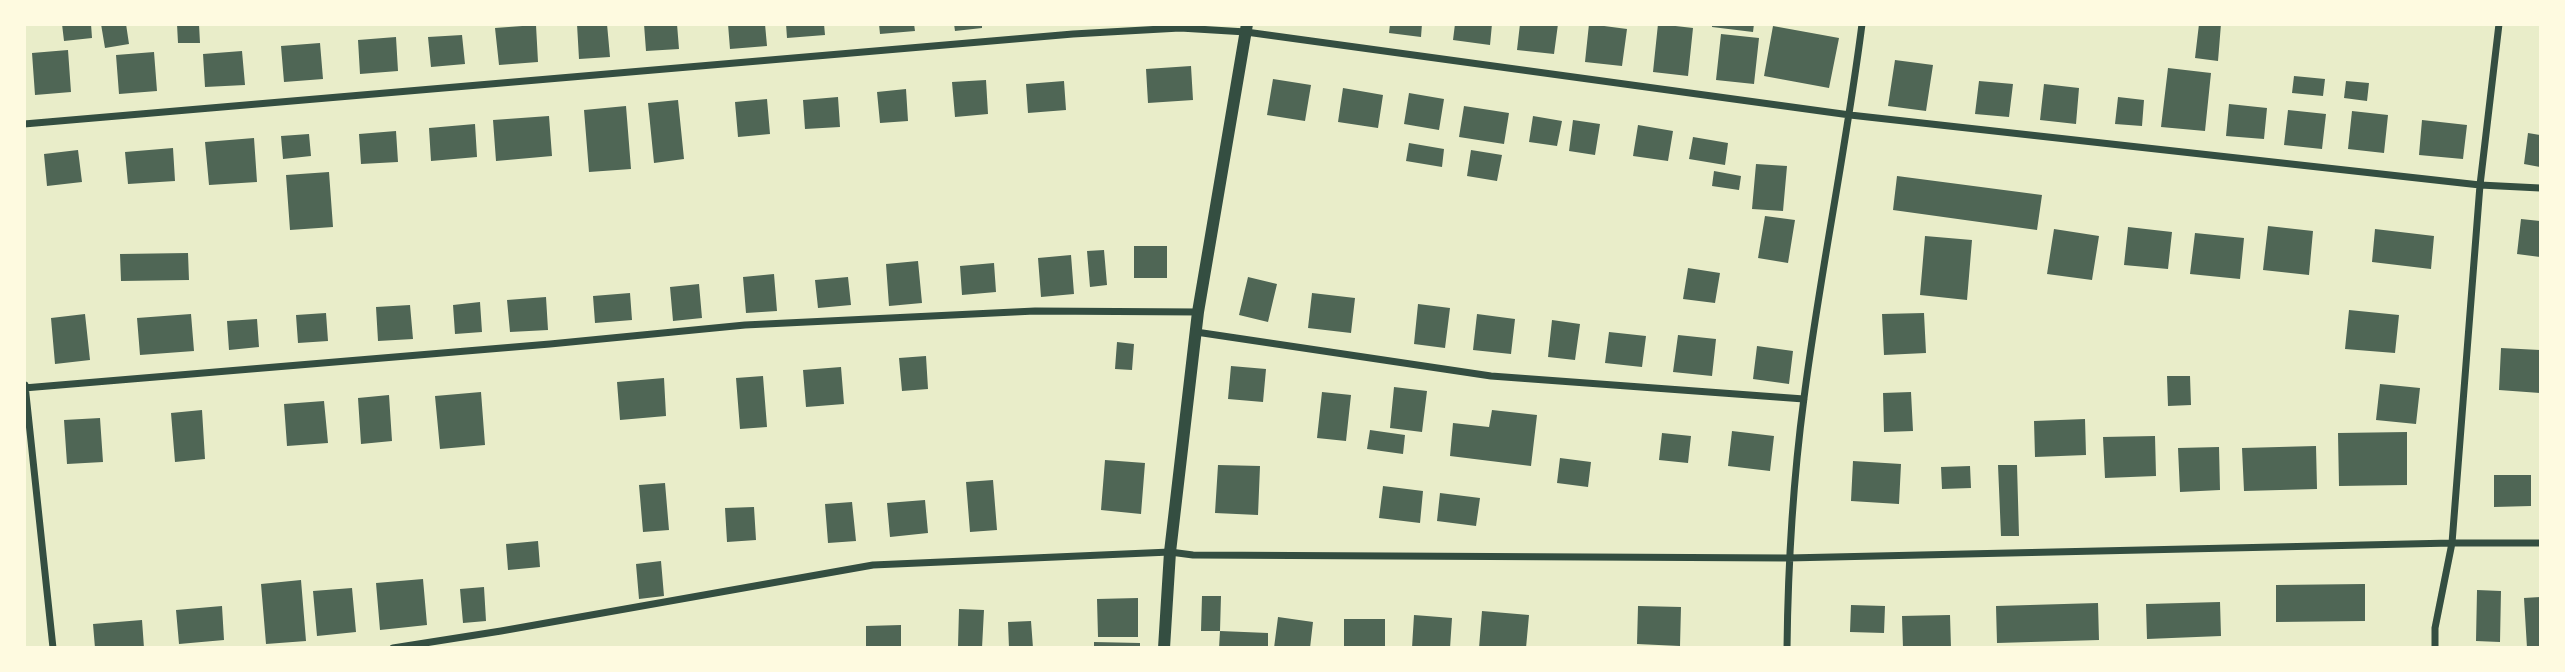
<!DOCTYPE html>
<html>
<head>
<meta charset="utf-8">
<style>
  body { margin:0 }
  #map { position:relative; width:2565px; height:672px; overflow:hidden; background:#e9edc9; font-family:"PT Sans",sans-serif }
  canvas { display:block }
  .frame { position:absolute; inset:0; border:26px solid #fefae0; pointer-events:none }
</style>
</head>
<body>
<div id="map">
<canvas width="2565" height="672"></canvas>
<div class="frame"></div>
</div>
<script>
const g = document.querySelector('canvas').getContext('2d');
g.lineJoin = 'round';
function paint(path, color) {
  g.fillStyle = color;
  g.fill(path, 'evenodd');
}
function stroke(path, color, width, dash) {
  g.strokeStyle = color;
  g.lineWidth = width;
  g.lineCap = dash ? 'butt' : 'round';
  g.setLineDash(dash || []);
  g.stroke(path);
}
const building = new Path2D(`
  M62 24H91L92 38 64 41Z
  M101 24H126L129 44 105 48Z
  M177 24H199L200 43H178Z
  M577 24H607L610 57 579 59Z
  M644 24H677L679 49 646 51Z
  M728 24H765L767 46 730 49Z
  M786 24H824L825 35 787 38Z
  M879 24H914L915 31 880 34Z
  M954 24H982V28L955 31Z
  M1390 24H1422L1421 37 1389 33Z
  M1455 24H1492L1490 45 1453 40Z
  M1520 24H1558L1554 54 1517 50Z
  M1589 24 1627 29 1622 66 1585 62Z
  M1658 24 1693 28 1688 76 1653 72Z
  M1712 24H1754L1753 32 1712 27Z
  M2199 24H2221L2218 61 2195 58Z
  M536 25 538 62 499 65 495 28Z
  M1773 26 1839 38 1829 88 1764 76Z
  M1721 34 1759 38 1754 84 1716 80Z
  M462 35 465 64 431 67 428 37Z
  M396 37 398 71 360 74 358 40Z
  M320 43 323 79 284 82 281 46Z
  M68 50 71 92 35 95 32 53Z
  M242 51 245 85 205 87 203 54Z
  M154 52 157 91 119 94 116 55Z
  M1895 60 1933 65 1926 111 1888 106Z
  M1191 66 1193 100 1148 103 1146 69Z
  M2168 68 2211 73 2205 131 2161 127Z
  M2294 76 2325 79 2323 96 2292 93Z
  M1273 79 1311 85 1305 121 1267 115Z
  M986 80 988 114 955 117 952 82Z
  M1064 81 1066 110 1028 113 1026 84Z
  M1979 81 2013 84 2009 117 1975 114Z
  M2346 81 2369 83 2367 101 2344 98Z
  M2044 84 2079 88 2076 124 2040 120Z
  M1343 88 1383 95 1378 128 1338 122Z
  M906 89 908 121 880 123 877 92Z
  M1409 93 1444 99 1439 130 1404 124Z
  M838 97 840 127 805 129 803 100Z
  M2118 97 2144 100 2142 126 2115 124Z
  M767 99 770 134 738 137 735 102Z
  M678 100 684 159 654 163 648 103Z
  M2229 104 2267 108 2264 139 2226 136Z
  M626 106 631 169 589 172 584 110Z
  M1464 106 1509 113 1504 144 1459 137Z
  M2288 110 2326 114 2322 149 2284 145Z
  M2352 111 2388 115 2384 153 2348 149Z
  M549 116 552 156 496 161 493 120Z
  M1533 116 1562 121 1557 146 1529 142Z
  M1573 120 1600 124 1595 155 1569 151Z
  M2422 120 2467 125 2463 159 2419 155Z
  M475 124 477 157 431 161 429 128Z
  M1638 125 1673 131 1668 161 1633 156Z
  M396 131 398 162 361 164 359 134Z
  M2528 133 2540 135V167L2524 164Z
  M309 134 311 156 283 159 281 136Z
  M1693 137 1728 143 1725 165 1689 159Z
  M254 138 257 182 209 185 205 142Z
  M1409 143 1444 149 1442 167 1406 161Z
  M173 148 175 181 128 184 125 152Z
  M78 150 82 182 47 186 44 154Z
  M1471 150 1502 155 1497 181 1467 176Z
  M1756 164 1787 166 1783 211 1752 209Z
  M1714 171 1741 176 1739 190 1712 186Z
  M329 172 333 227 290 230 286 175Z
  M1897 176 2042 195 2037 230 1893 210Z
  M1765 216 1795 220 1788 263 1758 258Z
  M2521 219 2540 221V257L2517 254Z
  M2268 226 2313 231 2309 275 2263 270Z
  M2128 227 2172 232 2168 269 2124 265Z
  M2054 229 2099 236 2092 280 2047 274Z
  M2375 229 2434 236 2431 269 2372 262Z
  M2195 233 2244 238 2240 279 2190 274Z
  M1925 236 1972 240 1967 300 1920 295Z
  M1134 246H1167V278H1134Z
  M1104 250 1107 285 1090 287 1087 251Z
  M188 253 189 280 121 281 120 254Z
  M1071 255 1074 294 1041 297 1038 258Z
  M918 261 922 303 889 306 886 264Z
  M994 263 996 292 962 295 960 266Z
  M1688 268 1720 273 1715 303 1683 299Z
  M774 274 777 311 746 313 743 277Z
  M848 277 851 305 818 308 815 280Z
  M1248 277 1277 284 1268 322 1239 315Z
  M699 284 702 318 673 321 670 287Z
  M630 293 632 320 595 323 593 296Z
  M1312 293 1355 298 1351 333 1308 328Z
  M546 297 548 330 510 332 507 300Z
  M480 302 482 332 455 334 453 305Z
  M1418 304 1450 308 1445 348 1414 344Z
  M410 305 413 339 378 341 376 307Z
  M2349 310 2399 315 2395 353 2345 349Z
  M326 313 328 341 298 343 296 315Z
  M1924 313 1926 353 1884 355 1882 314Z
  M85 314 90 360 55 364 51 318Z
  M191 314 194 351 140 355 137 318Z
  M1477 314 1515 319 1511 354 1473 350Z
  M257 319 259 347 229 350 227 321Z
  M1552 320 1580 324 1575 360 1548 357Z
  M1609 332 1646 336 1642 367 1605 363Z
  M1678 335 1716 339 1712 376 1673 372Z
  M1117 342 1134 344 1132 370 1115 369Z
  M1757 346 1793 351 1789 384 1753 379Z
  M2501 348 2540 350V393L2499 390Z
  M926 356 928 389 902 391 899 358Z
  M1231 366 1266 369 1263 402 1228 399Z
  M841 367 844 404 806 407 803 370Z
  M763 376 767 427 740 429 736 378Z
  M2167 376H2190L2191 405 2168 406Z
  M664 378 666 416 620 420 617 382Z
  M2380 384 2420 388 2416 424 2376 420Z
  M1394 387 1427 391 1422 432 1390 428Z
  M481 392 485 445 440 449 435 396Z
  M1322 392 1351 395 1346 441 1317 438Z
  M1911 392 1913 431 1884 432 1883 393Z
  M389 395 392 441 361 444 358 398Z
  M324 401 328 443 287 446 284 404Z
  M202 410 205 459 175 462 171 413Z
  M1492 410 1537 415 1531 466 1450 456 1453 423 1489 427Z
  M100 418 103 462 67 464 64 420Z
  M2085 419 2086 455 2035 457 2034 421Z
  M1370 430 1405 435 1403 454 1367 449Z
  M1732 431 1774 436 1770 471 1728 466Z
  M2407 432V485L2339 486 2338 433Z
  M1662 433 1691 436 1688 463 1659 460Z
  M2155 436 2156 476 2105 478 2103 437Z
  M2316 446 2317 489 2244 491 2242 448Z
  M2219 447 2220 490 2180 492 2178 448Z
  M1560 458 1591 462 1588 487 1557 483Z
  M1105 460 1145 463 1141 514 1101 510Z
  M1853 461 1901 464 1899 504 1851 501Z
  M1218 465 1260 466 1258 515 1215 513Z
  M1998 465H2017L2019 536H2001Z
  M1970 466 1971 488 1942 489 1941 467Z
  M2494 475H2531V506L2494 507Z
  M993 480 997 530 970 532 966 482Z
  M665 483 669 530 643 532 639 485Z
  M1383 486 1423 491 1420 523 1379 518Z
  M1440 493 1480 498 1476 526 1437 521Z
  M925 500 928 533 890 537 887 503Z
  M852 502 856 541 828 543 825 504Z
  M754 507 756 540 727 542 725 508Z
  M538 541 540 567 508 570 506 544Z
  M661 561 664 596 639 599 636 564Z
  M423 579 427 625 380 630 376 583Z
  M301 580 306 641 266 644 261 584Z
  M2365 584V621L2276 622V585Z
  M484 587 486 621 463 623 460 589Z
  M352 588 356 632 317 636 313 591Z
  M2477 590 2501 591 2500 642 2476 641Z
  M1202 596H1221L1220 631H1201Z
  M2540 597V648H2527L2524 598Z
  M1138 598V637H1098L1097 599Z
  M2220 602 2221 636 2147 639 2146 604Z
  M2098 603 2099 640 1997 643 1996 606Z
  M1851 605 1885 606 1884 633 1850 632Z
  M222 606 224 640 179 644 176 610Z
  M1638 606 1681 607 1680 646 1637 644Z
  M959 609 984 610 982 648 958 647Z
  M1482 611 1529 615 1526 648H1479Z
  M1414 615 1452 618 1450 648H1412Z
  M1950 615 1951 648H1903L1902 616Z
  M1278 617 1313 622 1310 648H1274Z
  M1344 619H1385V648H1344Z
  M142 620 144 648H95L93 624Z
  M1031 621 1033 648H1009L1008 622Z
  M901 625V648H866V626Z
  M1220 631 1268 633V648H1219Z
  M1094 642 1140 643V648H1094Z`);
const minor = new Path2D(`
  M24 124 1073 34 1180 28 1246 32 1850 115 2480 185 2540 188
  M1196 332 1491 376 1804 399
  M25 385 53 648
  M24 388 550 344 745 325 1035 311 1198 312
  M393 648 501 631 873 565 1170 552 1193 555 1788 558 2452 543H2540
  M1787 648C1788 564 1793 481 1804 398 1820 273 1846 150 1862 24
  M2435 648V628L2452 543 2480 185 2499 24`);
const tertiary = new Path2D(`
  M1164 648 1170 552 1198 312 1247 24`);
paint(building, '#4f6655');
stroke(minor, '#344e41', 7);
stroke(tertiary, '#344e41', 12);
</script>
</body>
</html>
